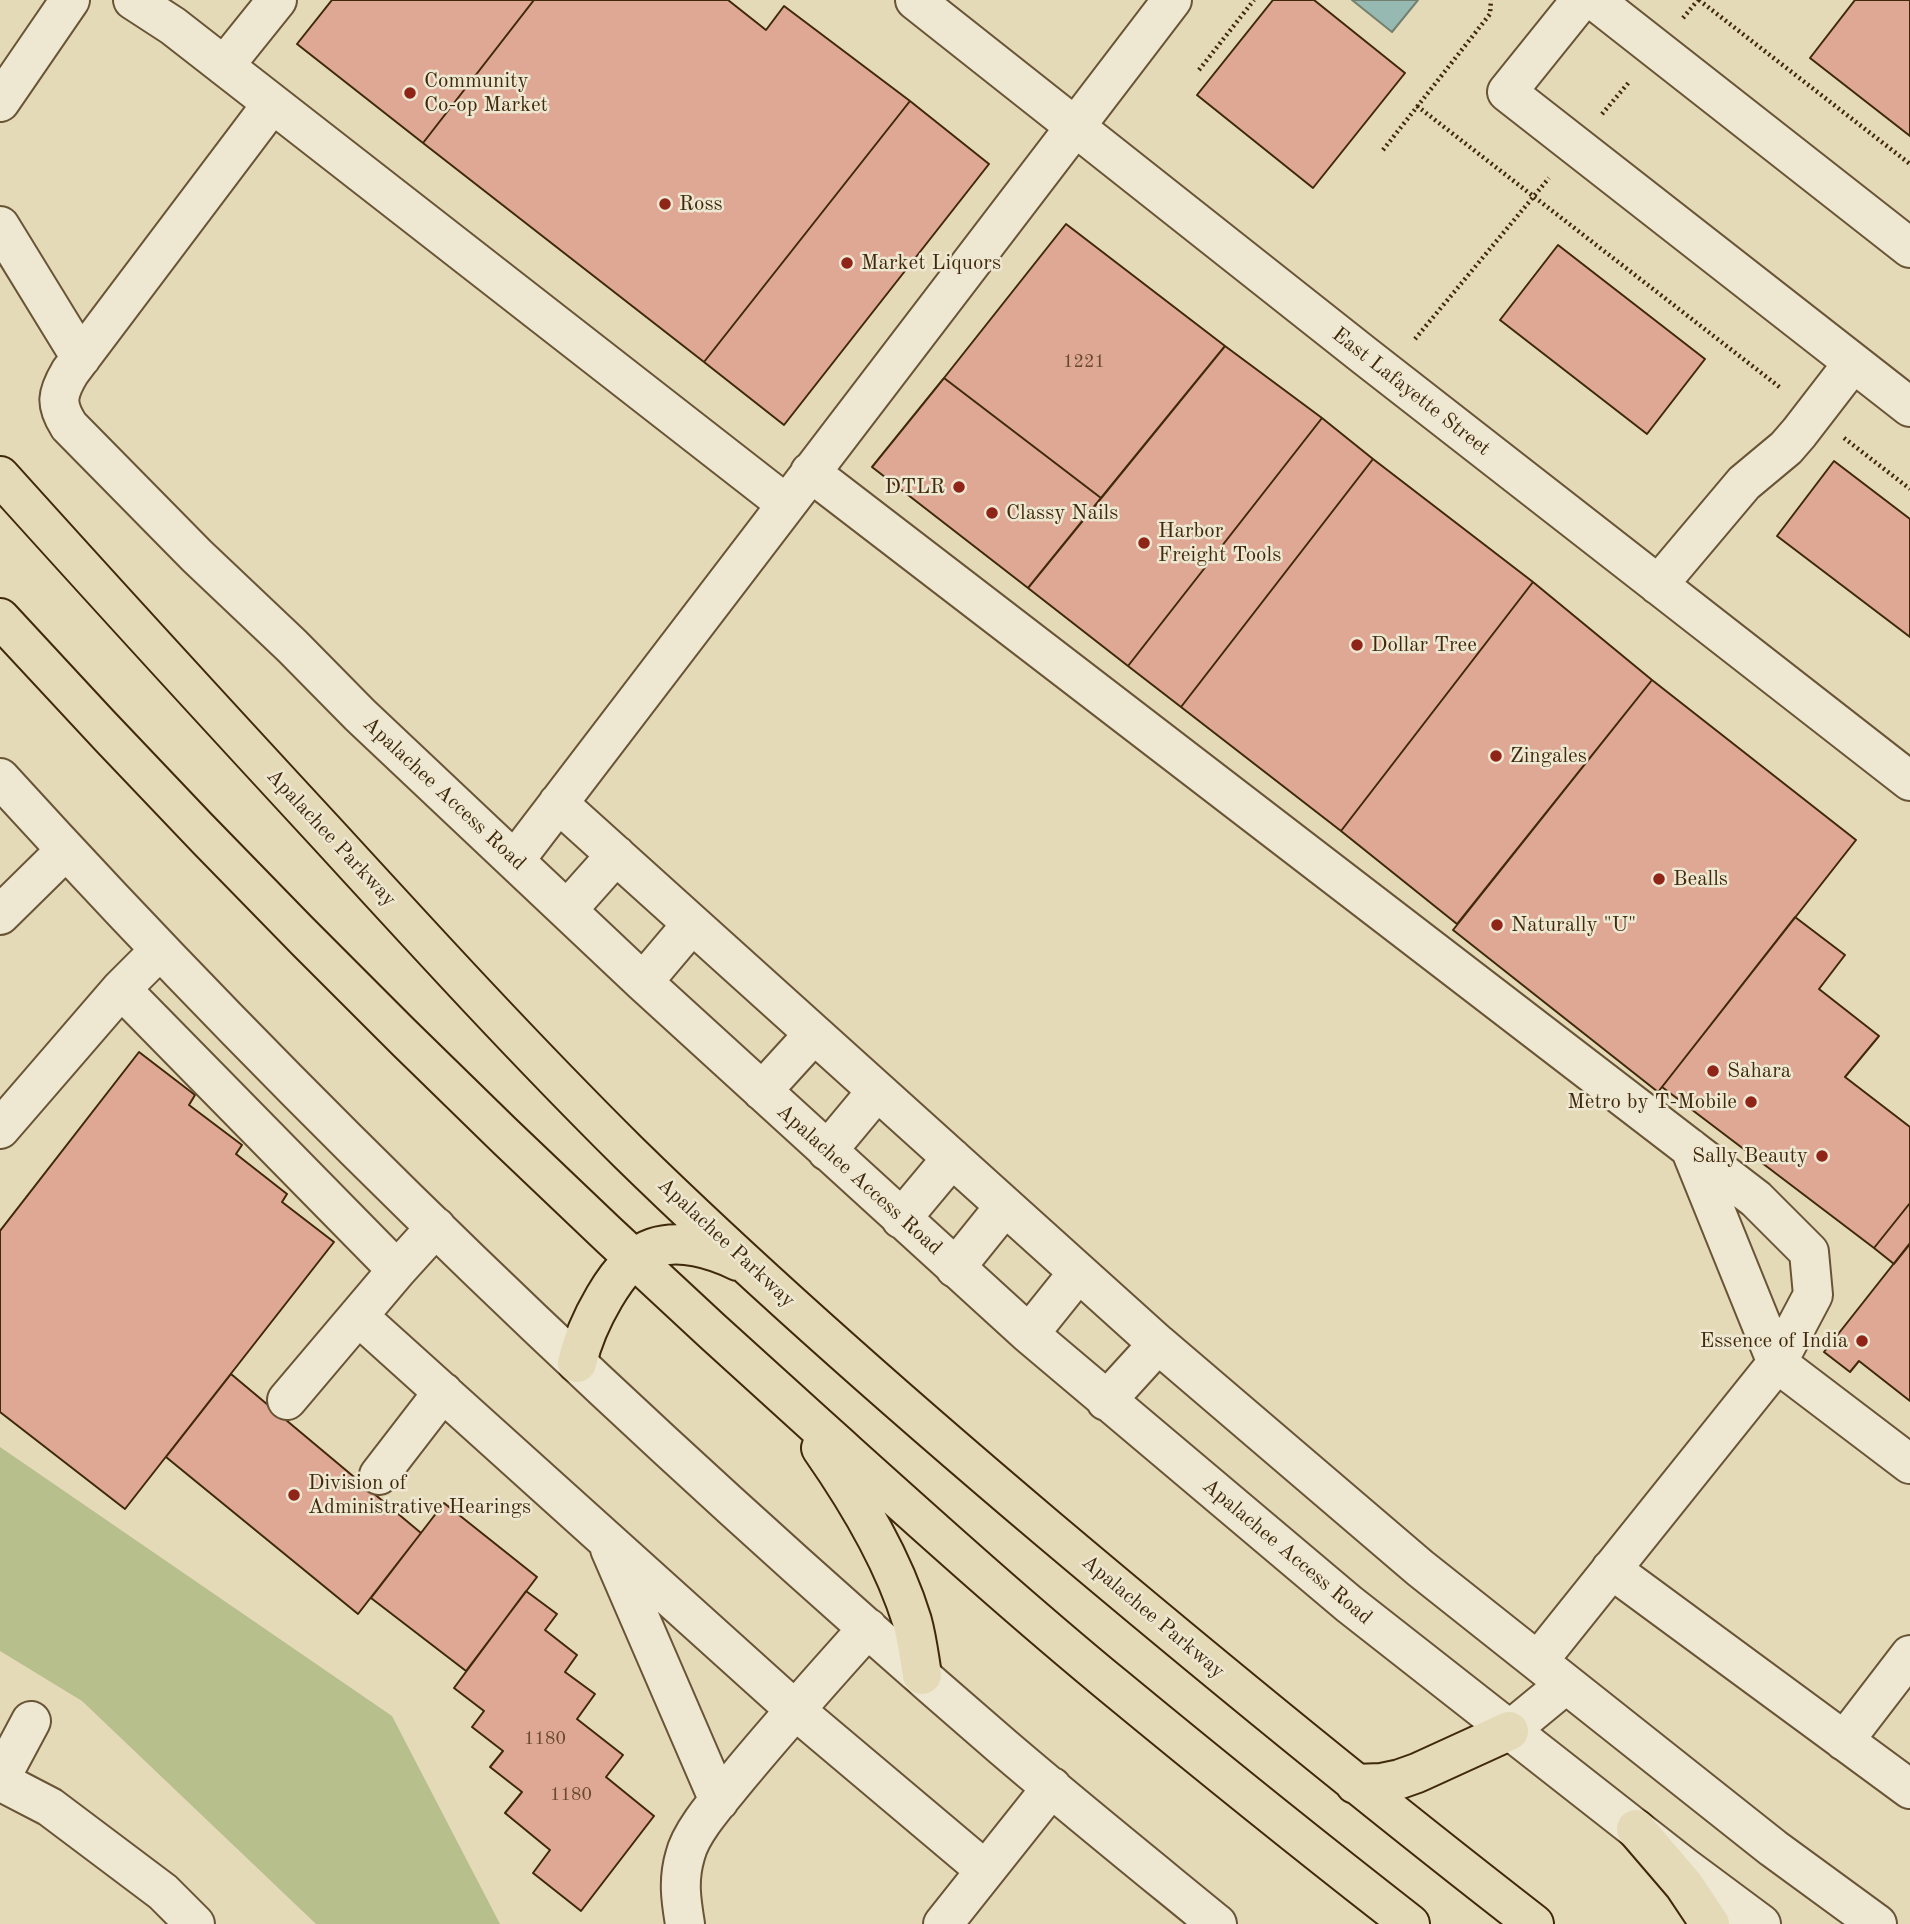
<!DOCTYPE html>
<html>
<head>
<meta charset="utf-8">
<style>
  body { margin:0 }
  canvas { display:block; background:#e5dab8 }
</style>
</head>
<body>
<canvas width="1910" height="1924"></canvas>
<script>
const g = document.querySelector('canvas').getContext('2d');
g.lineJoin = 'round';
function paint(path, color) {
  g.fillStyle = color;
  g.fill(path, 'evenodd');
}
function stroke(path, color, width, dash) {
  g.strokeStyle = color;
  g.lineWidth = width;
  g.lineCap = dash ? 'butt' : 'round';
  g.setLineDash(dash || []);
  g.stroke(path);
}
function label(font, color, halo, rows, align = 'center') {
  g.font = font + ' "Old Standard TT",serif';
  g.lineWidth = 5;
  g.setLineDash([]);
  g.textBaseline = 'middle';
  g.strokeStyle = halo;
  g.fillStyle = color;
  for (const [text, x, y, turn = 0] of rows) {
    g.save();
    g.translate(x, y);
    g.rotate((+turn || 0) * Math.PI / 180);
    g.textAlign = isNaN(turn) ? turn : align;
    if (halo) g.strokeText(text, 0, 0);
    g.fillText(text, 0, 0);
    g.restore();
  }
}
const green = new Path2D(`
  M0 1447 392 1716 500 1924H316L82 1701 0 1651Z`);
const water = new Path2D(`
  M1352 0H1418L1392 32Z`);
const building = new Path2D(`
  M332 0H534L423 143 297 44Z
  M534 0H728L766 30 784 6 910 101 704 362 423 143Z
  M1273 0H1314L1405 73 1313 188 1197 95Z
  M1855 0H1910V136L1810 58Z
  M910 101 989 164 784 425 704 362Z
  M1066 224 1225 346 1101 498 944 378Z
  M1558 245 1705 359 1647 434 1500 320Z
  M1225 346 1322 418 1128 666 1028 588Z
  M944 378 1101 498 1028 588 872 467Z
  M1322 418 1373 459 1181 707 1128 666Z
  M1373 459 1533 582 1341 831 1181 707Z
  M1834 461 1910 519V637L1777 536Z
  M1533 582 1652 680 1457 924 1341 831Z
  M1652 680 1856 840 1658 1092 1453 930Z
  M1795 917 1845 955 1819 989 1879 1036 1845 1077 1910 1127V1203L1874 1248 1662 1087Z
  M139 1052 195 1095 189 1105 242 1145 236 1154 287 1194 282 1202 334 1242 125 1509 0 1412V1231Z
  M1910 1203V1244L1894 1264 1874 1248Z
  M1910 1243V1401L1859 1361 1850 1372 1824 1352Z
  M231 1374 421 1533 358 1614 166 1457Z
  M444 1503 537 1577 466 1671 371 1598Z
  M526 1591 557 1614 545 1630 577 1655 565 1672 595 1694 577 1719 623 1755 606 1777 654 1816 581 1911 533 1873 550 1850 505 1813 522 1792 490 1767 503 1751 472 1727 484 1711 454 1688Z`);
const path = new Path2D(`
  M1699 0 1910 164
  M1683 18 1698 0
  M1199 70 1254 0
  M1417 106 1782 389
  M1602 114 1630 81
  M1383 150 1490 14 1491 0
  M1415 339 1549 178
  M1844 438 1910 489`);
const minor = new Path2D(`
  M133 0 173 26 786 504
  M915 0 1365 356 1910 781
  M1581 0 1507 92 1910 407
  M1594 0 1910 248
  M224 66 277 0
  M0 102 70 0
  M272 104 70 372C57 394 55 404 69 426L197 556 292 646 360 715 643 982 1029 1334 1349 1604 1683 1866 1761 1924
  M0 226 81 358
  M810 472 1756 1199 1809 1252 1813 1295 1777 1363 1538 1661
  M1658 585 1744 483 1786 448 1799 433 1853 363
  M0 778C313 1122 651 1443 1003 1747 1073 1807 1145 1865 1217 1924
  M558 803 1158 1344 1420 1568 1773 1848 1877 1924
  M515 860 1172 0
  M567 910 616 855
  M0 915 66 850
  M643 982 692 924
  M121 989 397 1270
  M762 1091 814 1034
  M0 1129 121 989 160 950
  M1690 1148 1777 1363 1910 1464
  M827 1151 877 1091
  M901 1219 952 1158
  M955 1268 1005 1206
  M358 1316 794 1709 985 1870
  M1029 1334 1078 1273
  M287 1400 397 1270 436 1227
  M1106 1401 1158 1344
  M379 1475 443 1392
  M610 1549 719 1801
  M1611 1569 1910 1789
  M1509 1731 1566 1684
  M1844 1741 1910 1655
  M0 1779 31 1721
  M0 1781 50 1807 163 1892 195 1924
  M685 1924C681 1900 678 1880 685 1856 691 1830 722 1797 738 1777 780 1726 824 1677 868 1628
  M943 1924 1052 1787`);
const major = new Path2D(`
  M0 476C109 597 219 717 330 837 428 944 526 1051 629 1153 763 1284 905 1408 1048 1529 1208 1664 1369 1796 1534 1924
  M0 618C259 901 532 1171 818 1427 916 1515 1014 1604 1116 1688 1213 1768 1311 1847 1410 1924
  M577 1363C585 1328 617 1260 653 1248 680 1239 713 1249 738 1261
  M821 1448C858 1501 893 1559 912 1621 917 1639 919 1657 922 1675
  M1355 1784 1381 1783 1400 1779 1417 1773 1509 1731
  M1636 1829 1684 1885 1710 1924`);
const markers = [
  [410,93,7,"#8f2418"],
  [665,204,7,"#8f2418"],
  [847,263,7,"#8f2418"],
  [959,487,7,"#8f2418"],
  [992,513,7,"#8f2418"],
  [1144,543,7,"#8f2418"],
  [1357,645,7,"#8f2418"],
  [1496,756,7,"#8f2418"],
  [1659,879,7,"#8f2418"],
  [1497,925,7,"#8f2418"],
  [1713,1071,7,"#8f2418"],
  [1751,1102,7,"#8f2418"],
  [1822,1156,7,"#8f2418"],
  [1862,1341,7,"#8f2418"],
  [294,1495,7,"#8f2418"]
];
const numberNames = [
  ["1221",1084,362],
  ["1180",545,1739],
  ["1180",571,1795]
];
const poiNames = [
  ["Community",424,81],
  ["Co-op Market",424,105],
  ["Ross",679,204],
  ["Market Liquors",861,263],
  ["DTLR",945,487,"right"],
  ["Classy Nails",1006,513],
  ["Harbor",1158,531],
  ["Freight Tools",1158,555],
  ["Dollar Tree",1371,645],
  ["Zingales",1510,756],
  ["Bealls",1673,879],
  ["Naturally \"U\"",1511,925],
  ["Sahara",1727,1071],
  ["Metro by T-Mobile",1737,1102,"right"],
  ["Sally Beauty",1808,1156,"right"],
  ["Essence of India",1848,1341,"right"],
  ["Division of",308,1483],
  ["Administrative Hearings",308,1507]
];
const streetNames = [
  ["East Lafayette Street",1411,392,38],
  ["Apalachee Access Road",444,794,43],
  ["Apalachee Parkway",331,838,47],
  ["Apalachee Access Road",859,1180,42],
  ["Apalachee Parkway",726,1243,43],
  ["Apalachee Access Road",1287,1552,40],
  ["Apalachee Parkway",1153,1617,40]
];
paint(green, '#b7bf8d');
paint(water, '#96bab1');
stroke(water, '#74806f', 2);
paint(building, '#dfa894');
stroke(building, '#40290b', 2);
stroke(minor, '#695536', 42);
stroke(major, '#40290b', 42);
stroke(path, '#40290b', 4.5, [2, 3.5]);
stroke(minor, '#eee7d1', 38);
stroke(major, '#e5dab8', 38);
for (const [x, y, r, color] of markers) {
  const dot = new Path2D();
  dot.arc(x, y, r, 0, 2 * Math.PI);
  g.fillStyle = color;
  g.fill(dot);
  stroke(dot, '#eee7d1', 2.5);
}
label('18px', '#68492d', null, numberNames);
label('21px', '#40290b', '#eee7d1', poiNames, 'left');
label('21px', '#40290b', '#eee7d1', streetNames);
</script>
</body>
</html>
